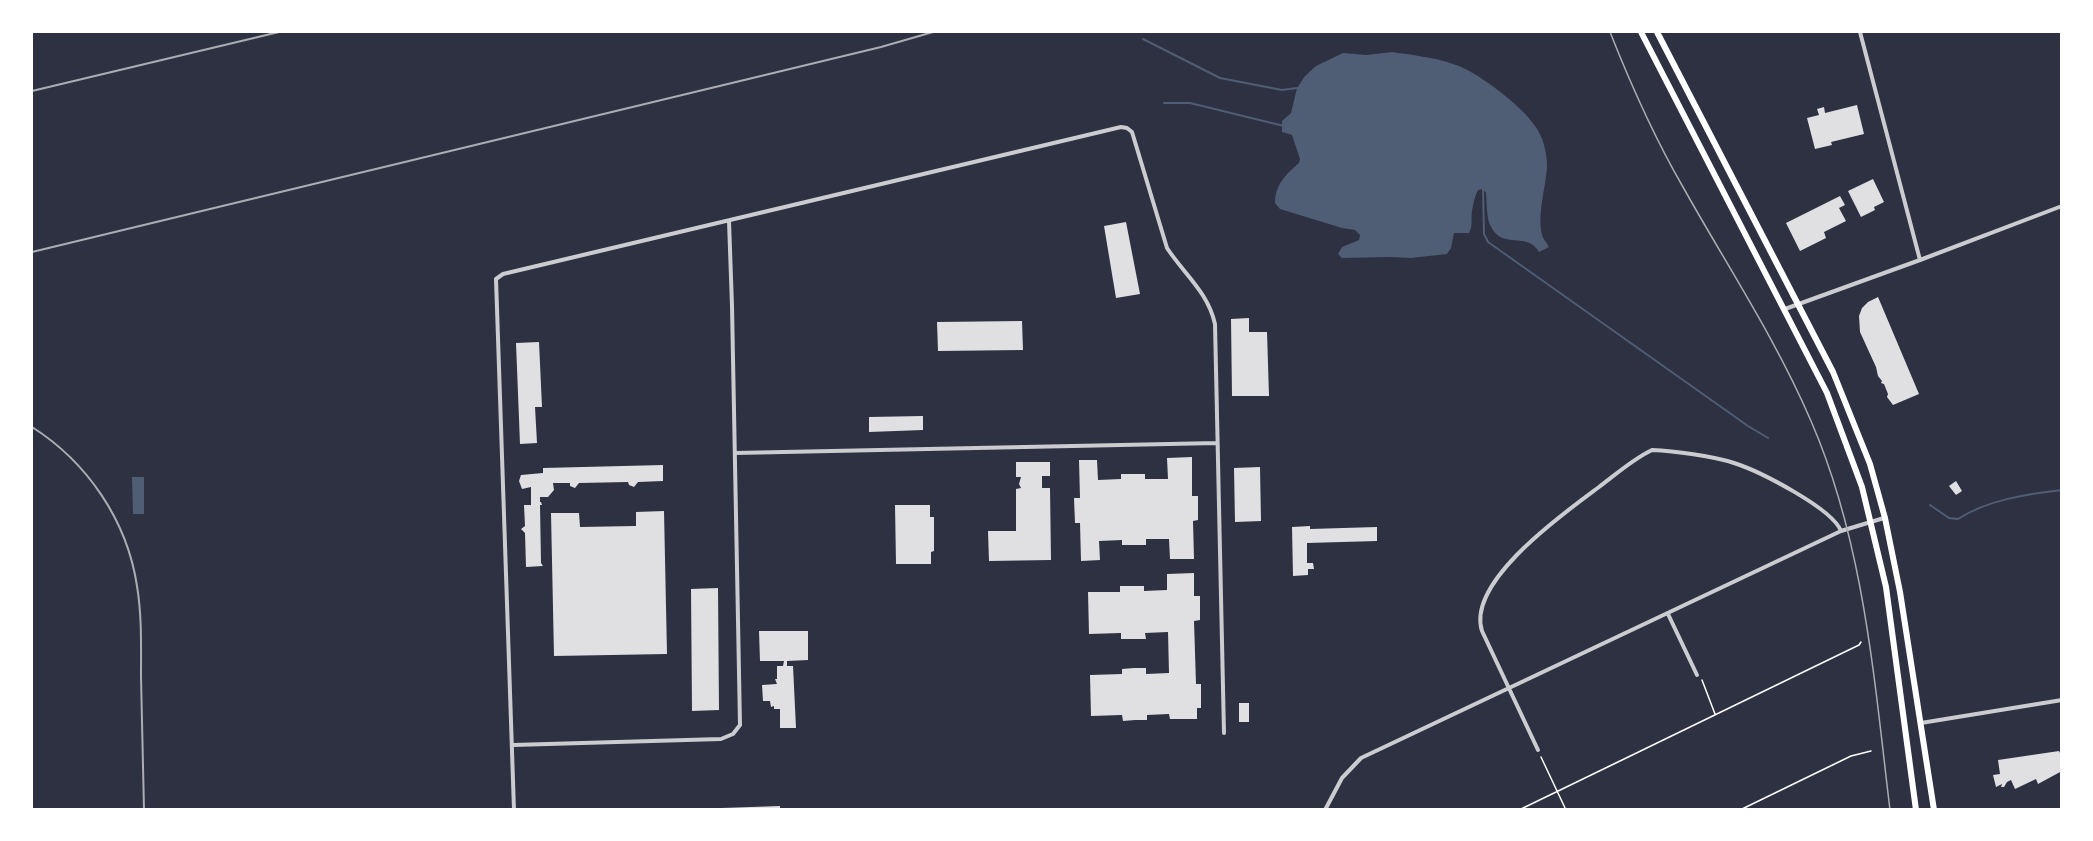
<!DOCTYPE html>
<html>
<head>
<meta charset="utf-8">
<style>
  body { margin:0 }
  #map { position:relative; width:2093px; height:841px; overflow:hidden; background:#2d3142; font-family:Manrope,sans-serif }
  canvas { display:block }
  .frame { position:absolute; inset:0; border:33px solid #fff; pointer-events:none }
</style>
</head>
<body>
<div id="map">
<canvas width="2093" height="841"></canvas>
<div class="frame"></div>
</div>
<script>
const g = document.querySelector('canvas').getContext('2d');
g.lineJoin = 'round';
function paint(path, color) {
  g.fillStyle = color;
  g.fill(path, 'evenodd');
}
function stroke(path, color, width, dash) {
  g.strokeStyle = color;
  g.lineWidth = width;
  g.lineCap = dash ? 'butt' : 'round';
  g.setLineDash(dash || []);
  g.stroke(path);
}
const water = new Path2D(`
  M1392 52C1414 55 1438 58 1459 66 1481 75 1522 106 1535 126 1543 136 1547 153 1547 166 1546 188 1537 213 1542 235 1543 239 1547 243 1549 247L1539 252C1527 231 1503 250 1491 227 1486 218 1487 204 1486 193L1483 189 1478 190C1475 196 1473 204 1472 211 1471 219 1473 226 1469 233H1454L1451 248 1447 254 1411 258 1390 257 1342 258 1338 254 1342 247 1359 240 1360 235 1355 230 1342 228 1280 209 1275 203C1275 185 1286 174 1299 163L1300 159 1292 135 1282 132V121L1291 113 1297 88 1305 76 1316 66 1343 53 1366 55Z
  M132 477H144V514H133Z`);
const stream = new Path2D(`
  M1143 39 1220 78 1282 90 1297 88
  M1164 103H1190L1284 126
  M1483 189 1484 234 1488 242 1748 426 1768 438
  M1930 505 1949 518 1958 519C1987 500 2027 494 2062 490`);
const building = new Path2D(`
  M1857 105 1864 134 1831 142 1832 145 1815 149 1807 118 1819 115 1817 109 1824 107 1825 113Z
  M1873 179 1884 202 1874 207 1875 210 1861 217 1848 191Z
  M1840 196 1845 205 1839 208 1846 221 1824 232 1826 238 1800 251 1786 223Z
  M1126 222 1140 294 1116 298 1104 226Z
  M1878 297 1919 394 1893 405 1887 397 1888 394 1884 384 1881 383 1882 381 1878 376 1876 367 1860 332 1859 316 1862 308 1868 302Z
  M1249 318V332H1267L1269 396H1232L1231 319Z
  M1022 321 1023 350 938 351 937 322Z
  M539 342 542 407H535L537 443 520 444 516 343Z
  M923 416V430L869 432V417Z
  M1192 457V496H1198V520L1193 521 1194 559H1170L1169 539H1146V545H1122V540L1099 541 1100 560 1081 561 1080 523H1075L1074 498H1080L1079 460H1097L1098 480 1121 479V474H1145V479H1168L1167 458Z
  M1016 462H1050V476H1042V488H1050L1051 560 989 561 988 531H1016V489L1021 488 1019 484 1021 477H1016Z
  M663 465V481L638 482 634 487 629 485 628 482 579 483 575 488 570 486V483H553L554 490 548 497H540V502H541L542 505H540L541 563 543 566 526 567 525 533 521 529 525 526 524 505H531V487L522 489 519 481 521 475 543 473V468Z
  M1260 467 1261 521 1235 522 1234 468Z
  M1956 481 1962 491 1956 495 1949 486Z
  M895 505H930V517H934V551L931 552V564H896Z
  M664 511 667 654 554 656 551 513H579L580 527 636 526V512Z
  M1310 526V529L1377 527V541L1307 543V563H1313L1314 569H1308V575L1293 576 1292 527Z
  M1194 573V596H1200V620L1194 621 1196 684H1201V708H1197V719H1170L1169 714 1147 715V720H1135L1123 721 1122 715 1091 716 1090 675 1122 674V669L1134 668H1146V674L1169 673 1168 632 1145 633 1146 639H1121V633L1089 634 1088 592H1120V586H1144V591L1167 590V574Z
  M718 588 719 710 692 711 691 589Z
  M759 631H808V660L787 661V666H793L796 728H780V709H774V706L771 707 770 701H763L762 685 777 684 775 679H777V666H783L784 661H760Z
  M1239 703H1249V722H1239Z
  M2059 751 2062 757V771L2038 784 2036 779 2015 789 2011 780 2007 782 2004 787H2001L2002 784 1996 787 1993 775 2000 774 1998 760Z
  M780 806V810H722V808Z`);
const path = new Path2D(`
  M1702 680 1715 714
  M1541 757 1566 810
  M1519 810 1859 645 1861 642
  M1740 810 1851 756 1871 751`);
const minor = new Path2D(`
  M1860 32 1920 260
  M1785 309 1920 260 2062 206
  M735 453 1217 443
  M1668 614 1697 675
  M1921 723 2062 700
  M513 745 721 739 733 734 740 725 732 306 729 221
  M1538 750 1482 631C1466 582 1564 513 1599 487 1615 475 1633 459 1652 450 1674 451 1713 456 1734 463 1759 471 1832 508 1841 531
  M514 810 496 279 503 274 1121 127 1127 128 1132 132 1167 248C1184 274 1208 292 1215 324L1224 733
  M1325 810 1342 778 1361 758 1841 531 1884 518`);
const primary = new Path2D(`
  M1641 32 1827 393 1862 487 1886 587 1916 810
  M1657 32 1833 372 1870 464 1885 518 1900 592 1934 810`);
const tram = new Path2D(`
  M1610 32C1631 85 1654 137 1683 187 1726 264 1776 339 1811 421 1864 543 1874 678 1890 810`);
const rail = new Path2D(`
  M32 91 279 32
  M32 252 881 47 933 32
  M32 427C87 462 127 520 137 586 142 616 141 647 141 677 142 721 143 765 144 810`);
paint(water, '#4f5d75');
stroke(stream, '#4f5d75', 2);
paint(building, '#e0e0e3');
stroke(path, '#fff', 1.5);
stroke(minor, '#caccd0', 4);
stroke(primary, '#fff', 6);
stroke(tram, '#abadb3', 1.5);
stroke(rail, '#abadb3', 2);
</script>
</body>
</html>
